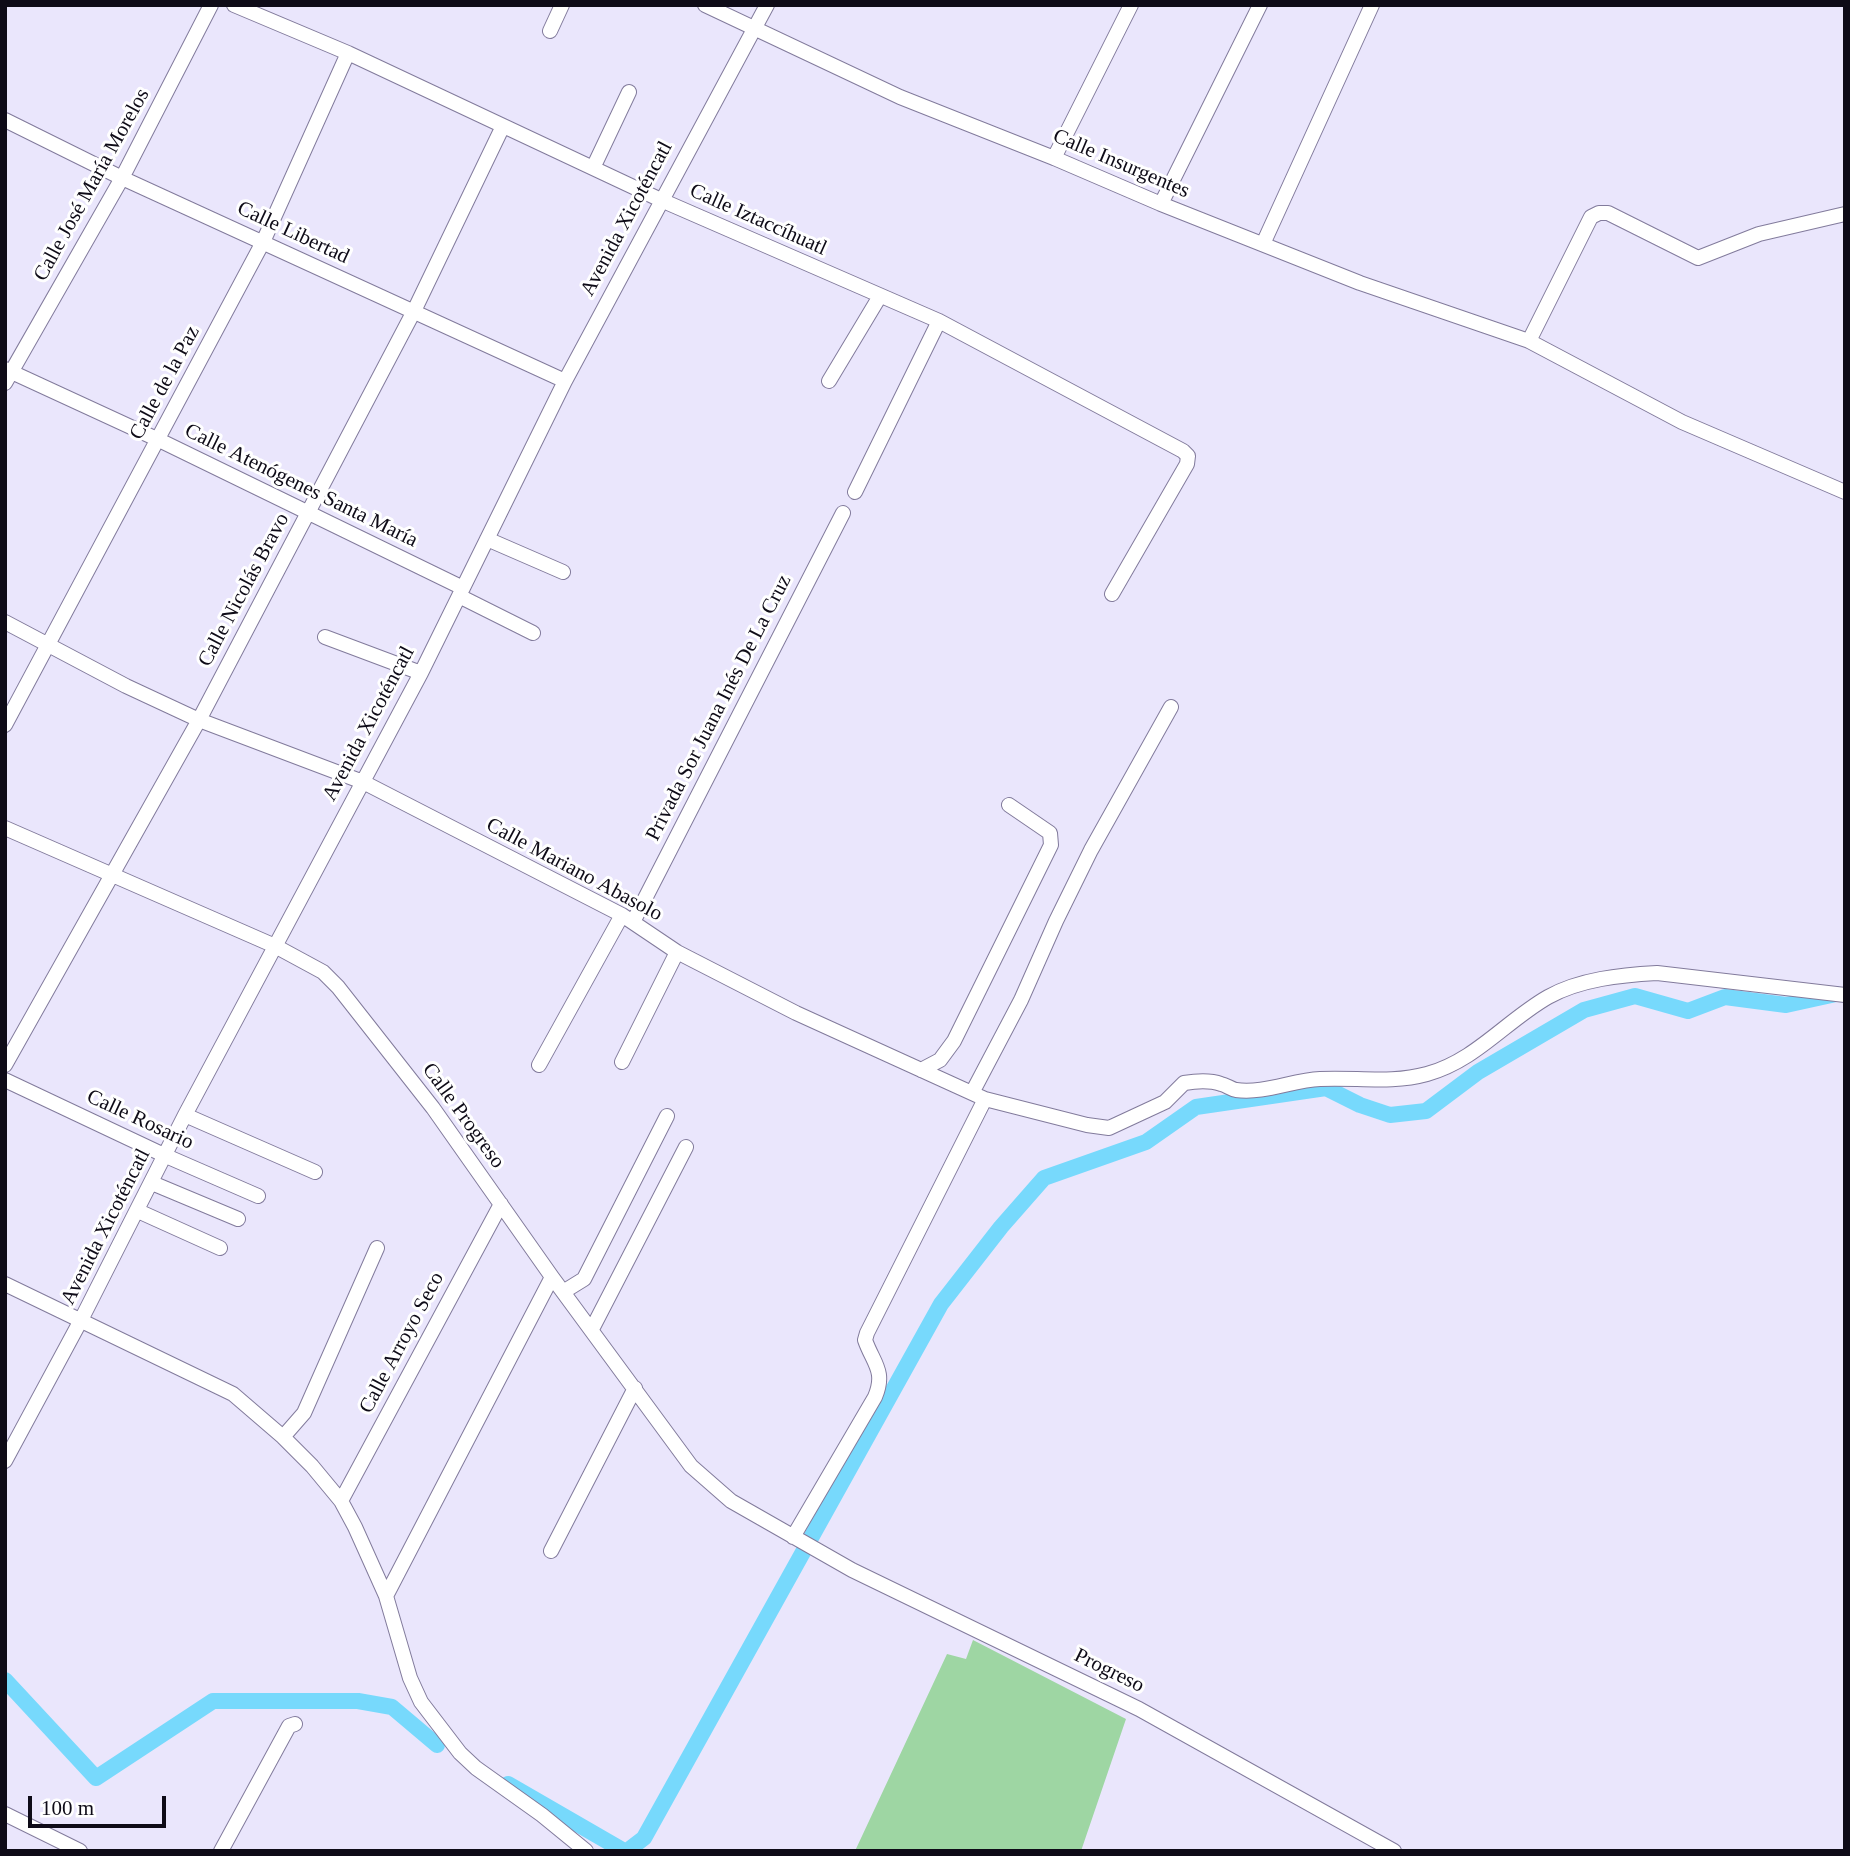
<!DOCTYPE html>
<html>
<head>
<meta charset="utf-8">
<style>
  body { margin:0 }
  #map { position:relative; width:1850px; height:1856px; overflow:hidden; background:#eae6fc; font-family:"Times New Roman",serif }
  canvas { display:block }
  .frame { position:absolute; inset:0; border:7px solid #0e0b17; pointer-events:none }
  .scale { position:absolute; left:28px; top:1796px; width:138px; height:32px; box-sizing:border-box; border:4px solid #0e0b17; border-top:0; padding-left:9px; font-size:21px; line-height:24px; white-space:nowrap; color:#0e0b17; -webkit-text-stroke:5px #fff; paint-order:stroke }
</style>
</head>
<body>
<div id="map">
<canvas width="1850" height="1856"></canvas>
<div class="frame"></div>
<div class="scale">100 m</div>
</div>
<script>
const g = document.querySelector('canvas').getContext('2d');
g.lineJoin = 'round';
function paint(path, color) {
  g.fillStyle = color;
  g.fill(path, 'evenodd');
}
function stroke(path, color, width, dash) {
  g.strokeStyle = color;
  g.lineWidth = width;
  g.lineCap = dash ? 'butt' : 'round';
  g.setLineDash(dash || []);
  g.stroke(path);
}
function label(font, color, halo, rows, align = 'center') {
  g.font = font + ' "Times New Roman",serif';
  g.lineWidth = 6;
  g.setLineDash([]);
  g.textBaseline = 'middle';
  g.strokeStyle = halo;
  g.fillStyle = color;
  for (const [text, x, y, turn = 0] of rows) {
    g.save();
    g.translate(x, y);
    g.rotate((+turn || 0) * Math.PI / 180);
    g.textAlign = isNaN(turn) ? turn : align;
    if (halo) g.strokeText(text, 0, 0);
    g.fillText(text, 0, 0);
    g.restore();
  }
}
const green = new Path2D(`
  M973 1640 1126 1719 1081 1851H855L947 1654 966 1659Z`);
const river = new Path2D(`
  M5 1680 96 1778 213 1701H358L392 1707 437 1745
  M508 1784 624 1851
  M627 1851 644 1838 941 1304 1001 1227 1044 1178 1146 1142 1196 1107 1326 1088 1360 1105 1390 1115 1426 1111 1478 1072 1584 1010 1635 996 1688 1011 1725 997 1786 1005 1836 994`);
const minor = new Path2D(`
  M234 5 348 53 661 200 939 321 1183 451 1188 456 1187 464 1112 594
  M705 5 900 97 1054 158 1161 204 1360 283 1529 341 1682 422 1845 492
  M550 31 562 5
  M5 120 122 178 565 381
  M1054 158 1131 5
  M593 168 629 92
  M1161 204 1260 5
  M1263 244 1372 5
  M1529 341 1591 217 1599 213H1608L1698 258 1759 234 1845 214
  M5 369 159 440 463 588
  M829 381 880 296
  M5 383 122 178 211 5
  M855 492 939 321
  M487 539 563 572
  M459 596 533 633
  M5 622 126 686 199 720 363 782 622 915 677 952 796 1013 985 1099 1087 1125 1109 1128 1165 1102 1184 1083C1196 1081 1210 1080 1221 1084 1226 1085 1231 1089 1236 1090 1264 1094 1293 1080 1320 1079 1356 1077 1391 1084 1427 1074 1475 1061 1506 1021 1548 997 1580 979 1621 975 1657 973L1845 995
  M325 637 421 673
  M5 725 263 242 348 53
  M5 828 275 946 323 972 338 987 433 1108 552 1277 691 1466 731 1501 852 1570 1139 1709 1394 1851
  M633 922 843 513
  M622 1062 677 952
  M5 1065 199 720 414 311 503 126
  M539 1065 622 915
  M921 1070 940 1060 954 1041 1051 845 1050 833 1009 805
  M5 1080 166 1156 258 1196
  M972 1093 1021 1000 1056 921 1091 850 1171 707
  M185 1115 315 1172
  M152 1183 238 1219
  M138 1211 220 1248
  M5 1284 233 1394 283 1437 312 1466 341 1501 355 1527 386 1596 410 1678 421 1702 460 1753 476 1768 542 1815 586 1851
  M563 1292 584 1279 667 1116
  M592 1329 686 1147
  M283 1437 304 1413 377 1248
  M5 1461 81 1320 185 1115 421 673 565 381 767 5
  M341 1501 501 1204
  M793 1537 875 1397C886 1371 873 1363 865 1340L867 1333 985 1099
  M551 1551 635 1388
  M386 1596 552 1277
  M5 1814 80 1851
  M221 1851 289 1726 295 1724`);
const streetNames = [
  ["Calle Insurgentes",1121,164,23],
  ["Calle José María Morelos",92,185,-61],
  ["Avenida Xicoténcatl",627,219,-62],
  ["Calle Iztaccíhuatl",758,220,24],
  ["Calle Libertad",293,233,25],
  ["Calle de la Paz",165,383,-62],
  ["Calle Atenógenes Santa María",301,486,26],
  ["Calle Nicolás Bravo",244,590,-62],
  ["Privada Sor Juana Inés De La Cruz",719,708,-63],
  ["Avenida Xicoténcatl",369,724,-62],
  ["Calle Mariano Abasolo",574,870,28],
  ["Calle Progreso",463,1116,54],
  ["Calle Rosario",140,1120,25],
  ["Avenida Xicoténcatl",106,1227,-63],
  ["Calle Arroyo Seco",402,1343,-62],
  ["Progreso",1109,1671,26]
];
paint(green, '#9ed6a3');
stroke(river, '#77d9fc', 16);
stroke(minor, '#827b9c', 16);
stroke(minor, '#fff', 14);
label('21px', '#0e0b17', '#fff', streetNames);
</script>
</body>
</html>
